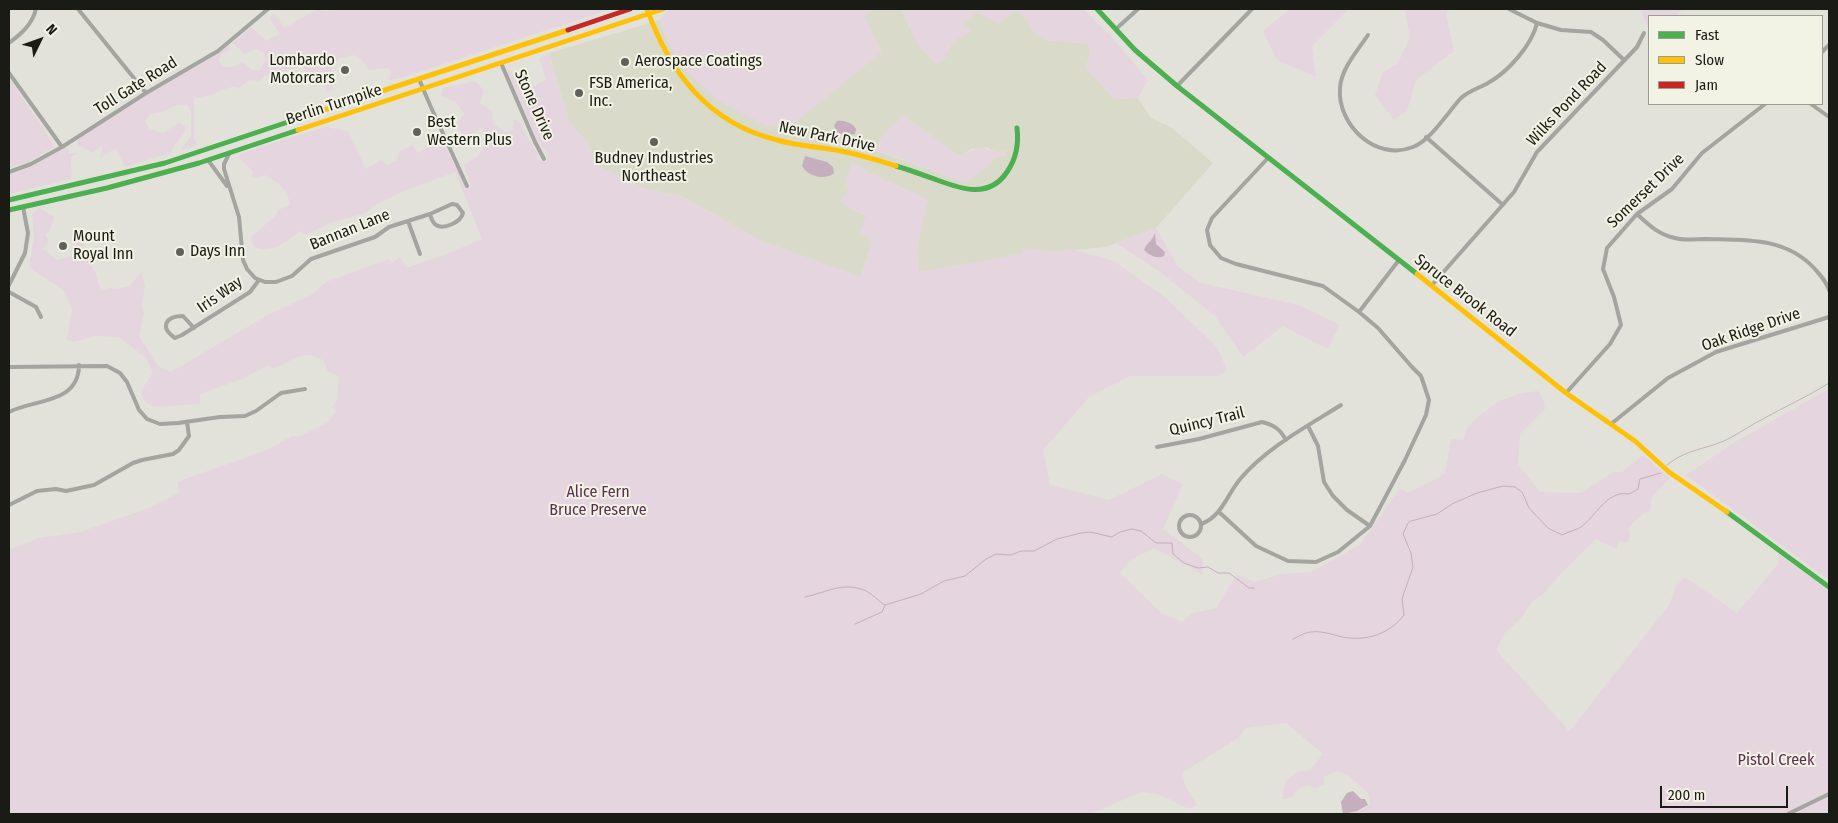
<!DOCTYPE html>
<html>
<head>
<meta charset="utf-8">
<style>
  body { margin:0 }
  #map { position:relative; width:1838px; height:823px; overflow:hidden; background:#e2e2da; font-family:"Fira Sans Condensed",sans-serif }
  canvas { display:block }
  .frame { position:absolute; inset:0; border:10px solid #1b1b16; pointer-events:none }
  .legend { position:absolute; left:1648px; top:15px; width:175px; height:90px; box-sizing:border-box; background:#f2f3e4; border:1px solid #9c9d92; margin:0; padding:6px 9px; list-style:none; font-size:15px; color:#1b1b16 }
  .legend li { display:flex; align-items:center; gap:10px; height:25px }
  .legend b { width:25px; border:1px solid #9c9d92 }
  .north { position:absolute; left:15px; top:15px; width:50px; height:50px; -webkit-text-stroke:4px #f2f3e4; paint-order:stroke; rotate:48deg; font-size:14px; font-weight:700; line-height:20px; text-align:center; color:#1b1b16 }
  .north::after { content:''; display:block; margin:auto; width:18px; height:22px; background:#1b1b16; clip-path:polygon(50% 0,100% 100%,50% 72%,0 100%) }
  .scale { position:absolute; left:1660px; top:786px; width:128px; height:22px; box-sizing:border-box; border:2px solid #1b1b16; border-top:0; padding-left:6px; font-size:15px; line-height:18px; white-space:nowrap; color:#1b1b16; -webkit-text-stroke:4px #f2f3e4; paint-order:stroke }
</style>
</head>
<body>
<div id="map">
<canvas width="1838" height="823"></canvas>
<div class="frame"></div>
<ul class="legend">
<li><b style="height:6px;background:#4caf50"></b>Fast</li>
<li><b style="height:6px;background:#ffc107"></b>Slow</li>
<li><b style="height:6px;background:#c62828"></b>Jam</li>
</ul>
<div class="north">N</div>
<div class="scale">200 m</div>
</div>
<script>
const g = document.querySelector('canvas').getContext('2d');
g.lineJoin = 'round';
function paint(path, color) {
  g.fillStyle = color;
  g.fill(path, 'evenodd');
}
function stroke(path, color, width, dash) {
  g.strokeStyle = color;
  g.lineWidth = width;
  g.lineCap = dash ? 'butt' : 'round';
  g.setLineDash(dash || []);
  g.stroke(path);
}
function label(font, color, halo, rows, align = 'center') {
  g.font = font + ' "Fira Sans Condensed",sans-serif';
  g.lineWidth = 4;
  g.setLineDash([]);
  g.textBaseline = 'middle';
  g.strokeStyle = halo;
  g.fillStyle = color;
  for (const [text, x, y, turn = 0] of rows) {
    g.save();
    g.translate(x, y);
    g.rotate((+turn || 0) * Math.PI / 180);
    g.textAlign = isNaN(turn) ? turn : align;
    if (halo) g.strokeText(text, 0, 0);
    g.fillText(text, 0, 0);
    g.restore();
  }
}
const built = new Path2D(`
  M874 9H902L910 29 946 53 952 43 959 36 971 31 962 24 976 12 999 23 1016 11 1027 18 1032 30 1046 40 1088 44 1090 53 1086 68 1114 99 1138 98 1151 118 1172 128 1213 163 1156 228 1106 247 1058 252 1022 249V254L919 272 917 249 927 199 873 175 852 163 849 189 851 209 866 215 872 242 861 277 761 241 681 196 645 189 596 165 589 145 569 122 549 53 660 20 670 46 864 16ZM904 116 956 154 961 156 971 149 988 148 996 153 1006 151 1000 156 992 159 986 167 965 182 874 150 884 134Z`);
const green = new Path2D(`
  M317 9 325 12 335 9H611L404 77 389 80 391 72 389 68 368 70 363 61 354 55 339 58 331 68 334 80 332 81 333 90 328 92 320 74 314 82 301 65 298 67 264 76 260 81 249 80 239 88C229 84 220 93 210 95 204 97 200 96 194 99V138L198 145 180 150 191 136V111L187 105H177L163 112 150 114 145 122 150 129 163 133 180 122 186 128C183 136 175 142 171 153L125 167 116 148 100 158 103 144 93 153 78 145 77 140 141 97 212 57 228 46 231 49 222 54 218 60 223 67H233L243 62 251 69 259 71 266 60 264 54 257 49 245 54 233 43 251 27 266 41 280 34 269 18 274 14 285 28Z
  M672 9H874L864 16 882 52 792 125 767 126 719 101 684 69 670 46 660 20 666 12Z
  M902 9H1083L1110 35 1148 80 1138 98 1114 99 1086 68 1090 53 1088 44 1046 40 1032 30 1027 18 1016 11 999 23 976 12 963 23 971 31C959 41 948 38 945 59L935 64 918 46Z
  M1290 9H1349L1312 46 1316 77 1277 60 1263 31Z
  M1403 9H1450L1446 14 1454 51 1416 80 1407 111 1394 120 1375 95 1383 72 1398 63 1410 37 1405 11Z
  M1640 9H1683L1676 16H1649V29Z
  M549 53 569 122 589 145 596 165 645 189 681 196 761 241 861 277 872 242 860 232 866 215 851 209 840 201 849 190 845 182 852 162 873 175 928 199 917 249 919 272 1021 254 1022 248 1058 252 1070 249 1114 261 1166 298 1217 347 1227 370 1218 376H1130L1089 397 1043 450 1050 485 1109 500 1162 474 1183 484 1163 529 1203 559 1202 574 1154 548 1129 561 1120 573 1161 613 1182 622 1193 613 1216 608 1237 574 1255 582 1282 574 1311 572 1360 545 1400 488 1408 493 1445 474 1451 439 1464 440 1466 429 1480 415 1500 401 1522 393 1538 391 1544 401 1545 409 1520 434 1518 464 1540 492 1581 493 1614 472H1622L1643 455 1670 478 1652 497 1650 511 1644 513 1628 528 1630 537 1627 543 1619 541 1617 549 1596 539 1560 575 1543 594 1533 601 1521 618 1504 634 1496 650 1563 724 1569 732 1669 605 1676 586 1685 577 1737 613 1779 563 1778 554 1829 590V814H1351L1370 805 1368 793 1350 777 1338 771 1324 777V784L1315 788 1307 785 1298 789 1291 798 1282 799 1285 781 1297 772 1310 770 1323 754 1286 723 1246 728 1238 738 1182 773 1185 785 1197 805 1189 809 1161 795 1142 792 1090 814H9V550L39 538 80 532 149 508 180 492 177 482 267 450 292 436H301L328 422 336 411 332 407 337 400 339 377 327 371 324 361C303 348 294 360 274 369L269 365 242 379 200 394V404L153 407 143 400 141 391 153 373 146 358 119 337 95 336 74 342 67 340 72 309 63 290 29 267 34 237 32 214 39 208 54 217 49 232 45 234 49 241 43 249 57 260 76 255 75 238 82 239 87 258 96 274 101 291 109 288 116 289 130 286 141 272 145 285 142 305 144 314 139 336 158 366 171 372 266 316 313 294 326 282 389 259 392 263 400 257 406 268 447 254 482 239 455 172 402 192 374 205 366 213 330 223 306 235 300 231C285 242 273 254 254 247L250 238 276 215 278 210 290 205C289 191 277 181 265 175L255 178 252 177 253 171 243 162 238 155 279 141 326 127 348 131 366 169 381 160 387 165 397 161 399 152 412 145 418 153 441 140 468 188H472L464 165 478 156 488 138 481 127 474 133 465 135 455 125 464 114 456 102 441 96 443 88 474 81 484 90 480 103 492 111 493 124 506 132 513 129 514 119 519 121 526 135 538 154 536 160 547 161 548 155 535 136 508 73 510 70 519 86 527 90 546 79 539 58Z
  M9 79 46 132 54 147 28 162 9 168Z
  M904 116 956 154 961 156C973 148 983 146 996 153L1006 150V156C994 155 993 161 986 168 979 173 971 177 965 182L874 149 884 134Z
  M68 147 69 154 76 152 77 154 71 157C70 165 73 171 71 179L9 194V175L35 164Z
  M1156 228 1178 267 1201 283 1298 305 1340 325 1327 349 1283 326 1243 357 1215 316 1159 271 1116 243ZM1155 233 1156 244 1165 252 1164 256H1151L1144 250 1145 247 1153 239Z
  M1829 389V580L1686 475 1735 442Z`);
const water = new Path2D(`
  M837 121C844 120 853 123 856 129L855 134 846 136 837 132 834 126Z
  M805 156 827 162 833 167 834 173C825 181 807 176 802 166Z
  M1155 233 1156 244 1165 252 1164 256C1157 259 1150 256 1144 250 1147 242 1152 242 1155 233Z
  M1353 791 1361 799H1365L1368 805 1357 811 1343 814 1341 802 1347 793Z`);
const stream = new Path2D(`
  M1667 465C1683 452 1698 450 1716 444 1732 439 1747 427 1761 420 1784 407 1807 397 1829 383
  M805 597C828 592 843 581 866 591 873 594 878 601 885 605
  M855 624 882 612 885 605 921 594 944 581 965 576 986 559 996 554 1011 555 1021 551H1034L1057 539 1081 533 1090 532 1112 537 1120 532 1132 529 1141 531 1156 543H1172L1173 554 1184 563 1198 568 1208 567 1218 573H1229L1249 588H1254
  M1293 639C1298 637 1305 632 1311 632 1324 630 1337 637 1349 638 1371 640 1391 632 1404 615L1402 599 1413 567 1411 553 1403 534 1408 523 1411 521 1437 514 1452 504 1477 493 1503 486 1515 487 1522 492 1529 508 1548 528 1562 535C1568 532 1576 530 1581 527 1596 516 1607 490 1629 494L1638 489 1640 479 1661 473`);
const street = new Path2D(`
  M78 9 146 93
  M1509 9 1537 23 1561 30 1591 32 1603 40 1624 60
  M1116 29 1138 9
  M1368 35C1358 50 1341 69 1340 88 1337 125 1376 162 1413 147 1431 140 1448 112 1461 98 1469 91 1479 88 1488 83 1508 72 1532 45 1537 23
  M9 43C21 34 32 25 36 9
  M1822 52 1829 45
  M501 63 535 142 544 159
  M9 73 62 147
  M419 79 430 105 467 186
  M1177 86 1252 9
  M1811 104 1829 117
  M1426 137 1503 205
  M229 154 224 164V169L239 217 243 260 247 269 255 278 265 282H276L292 276 311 259 375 237 389 227 430 214 452 204 457 205 463 213C461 222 444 230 436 225 432 222 431 218 430 214
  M208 160 227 186
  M9 172 31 164 62 147 146 93 218 51 268 9
  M1637 214C1650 226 1658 234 1675 238 1685 241 1696 239 1706 239 1745 240 1785 237 1814 268 1821 276 1826 281 1829 290
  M408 221 420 254
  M9 285 25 253 28 233 23 207
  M1432 285 1514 192 1537 152 1637 47 1644 33
  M9 292 36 307 41 317
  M1359 312 1399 260
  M194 328 183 316C166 316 159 327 175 338L182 335 250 292 259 280
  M9 367 107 366 120 373 127 382 139 410 147 419 160 424 178 423 220 417 245 416 256 411 281 393 305 389
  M1566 393 1610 344 1621 325 1614 297 1603 269 1607 248 1637 214 1672 189 1702 153 1765 104
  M9 412C34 399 79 404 79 365
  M1611 424 1668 378 1716 352 1829 317
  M1308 426 1318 446 1324 482 1333 496 1347 510 1370 526
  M1157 447 1199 439 1262 422C1274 425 1280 429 1286 440
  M9 505 37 491 56 489 66 491 94 485 133 463 142 460 173 454 179 450 189 436 187 422
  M1219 512 1256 546 1288 561 1316 562 1338 552 1370 526 1405 460 1426 415 1429 400 1421 376 1412 367 1378 328 1359 312 1323 286 1236 264 1221 258 1210 245 1207 230 1212 218 1268 158
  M1179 526a11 11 0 1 1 22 0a11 11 0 1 1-22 0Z
  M1201 524C1222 517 1227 494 1241 478 1268 447 1306 427 1341 405
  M1788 814 1829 794`);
const fast = new Path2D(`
  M1097 9 1135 50 1177 86 1417 274
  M896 166C910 170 923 175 937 180 961 189 989 199 1007 172 1016 159 1019 144 1017 128
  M9 200 165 163 318 112
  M9 210 107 188 199 163 298 130
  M1727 512 1829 587`);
const slow = new Path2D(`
  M647 9C670 73 708 123 777 140 798 146 820 147 841 151 860 155 878 160 896 166
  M318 112 568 30
  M298 130 663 9
  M1417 274 1566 393 1635 441 1669 472 1727 512`);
const jam = new Path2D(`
  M568 30 630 9`);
const markers = [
  [625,62,5,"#61615b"],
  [345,70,5,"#61615b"],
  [579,93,5,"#61615b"],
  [417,132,5,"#61615b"],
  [654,142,5,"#61615b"],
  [63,246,5,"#61615b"],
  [180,252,5,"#61615b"]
];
const poiNames = [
  ["Lombardo",335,61,"right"],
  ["Motorcars",335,79,"right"],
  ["Aerospace Coatings",635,62],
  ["FSB America,",589,84],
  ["Inc.",589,102],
  ["Best",427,123],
  ["Western Plus",427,141],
  ["Budney Industries",654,159,"center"],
  ["Northeast",654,177,"center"],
  ["Mount",73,237],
  ["Royal Inn",73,255],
  ["Days Inn",190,252]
];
const streetNames = [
  ["Toll Gate Road",136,86,-32],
  ["Wilks Pond Road",1567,104,-47],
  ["Berlin Turnpike",334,105,-18],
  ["Stone Drive",534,105,66],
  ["New Park Drive",827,137,12],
  ["Somerset Drive",1646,191,-44],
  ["Bannan Lane",350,230,-22],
  ["Iris Way",220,295,-35],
  ["Spruce Brook Road",1465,296,38],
  ["Oak Ridge Drive",1751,330,-19],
  ["Quincy Trail",1207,422,-14]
];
const parkNames = [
  ["Alice Fern",598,493],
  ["Bruce Preserve",598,511],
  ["Pistol Creek",1776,761]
];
paint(built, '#dadaca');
paint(green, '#e5d5de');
paint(water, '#c5aebd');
stroke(stream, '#c5aebd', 1);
stroke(street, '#a4a4a0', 4);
stroke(fast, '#4caf50', 5);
stroke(slow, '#ffc107', 5);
stroke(jam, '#c62828', 5);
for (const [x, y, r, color] of markers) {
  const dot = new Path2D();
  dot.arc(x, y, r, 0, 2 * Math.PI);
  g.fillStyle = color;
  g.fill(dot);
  stroke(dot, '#f2f3e4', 2);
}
label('16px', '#1b1b16', '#f2f3e4', poiNames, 'left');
label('16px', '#1b1b16', '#f2f3e4', streetNames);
label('16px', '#592f53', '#f2f3e4', parkNames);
</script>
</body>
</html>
